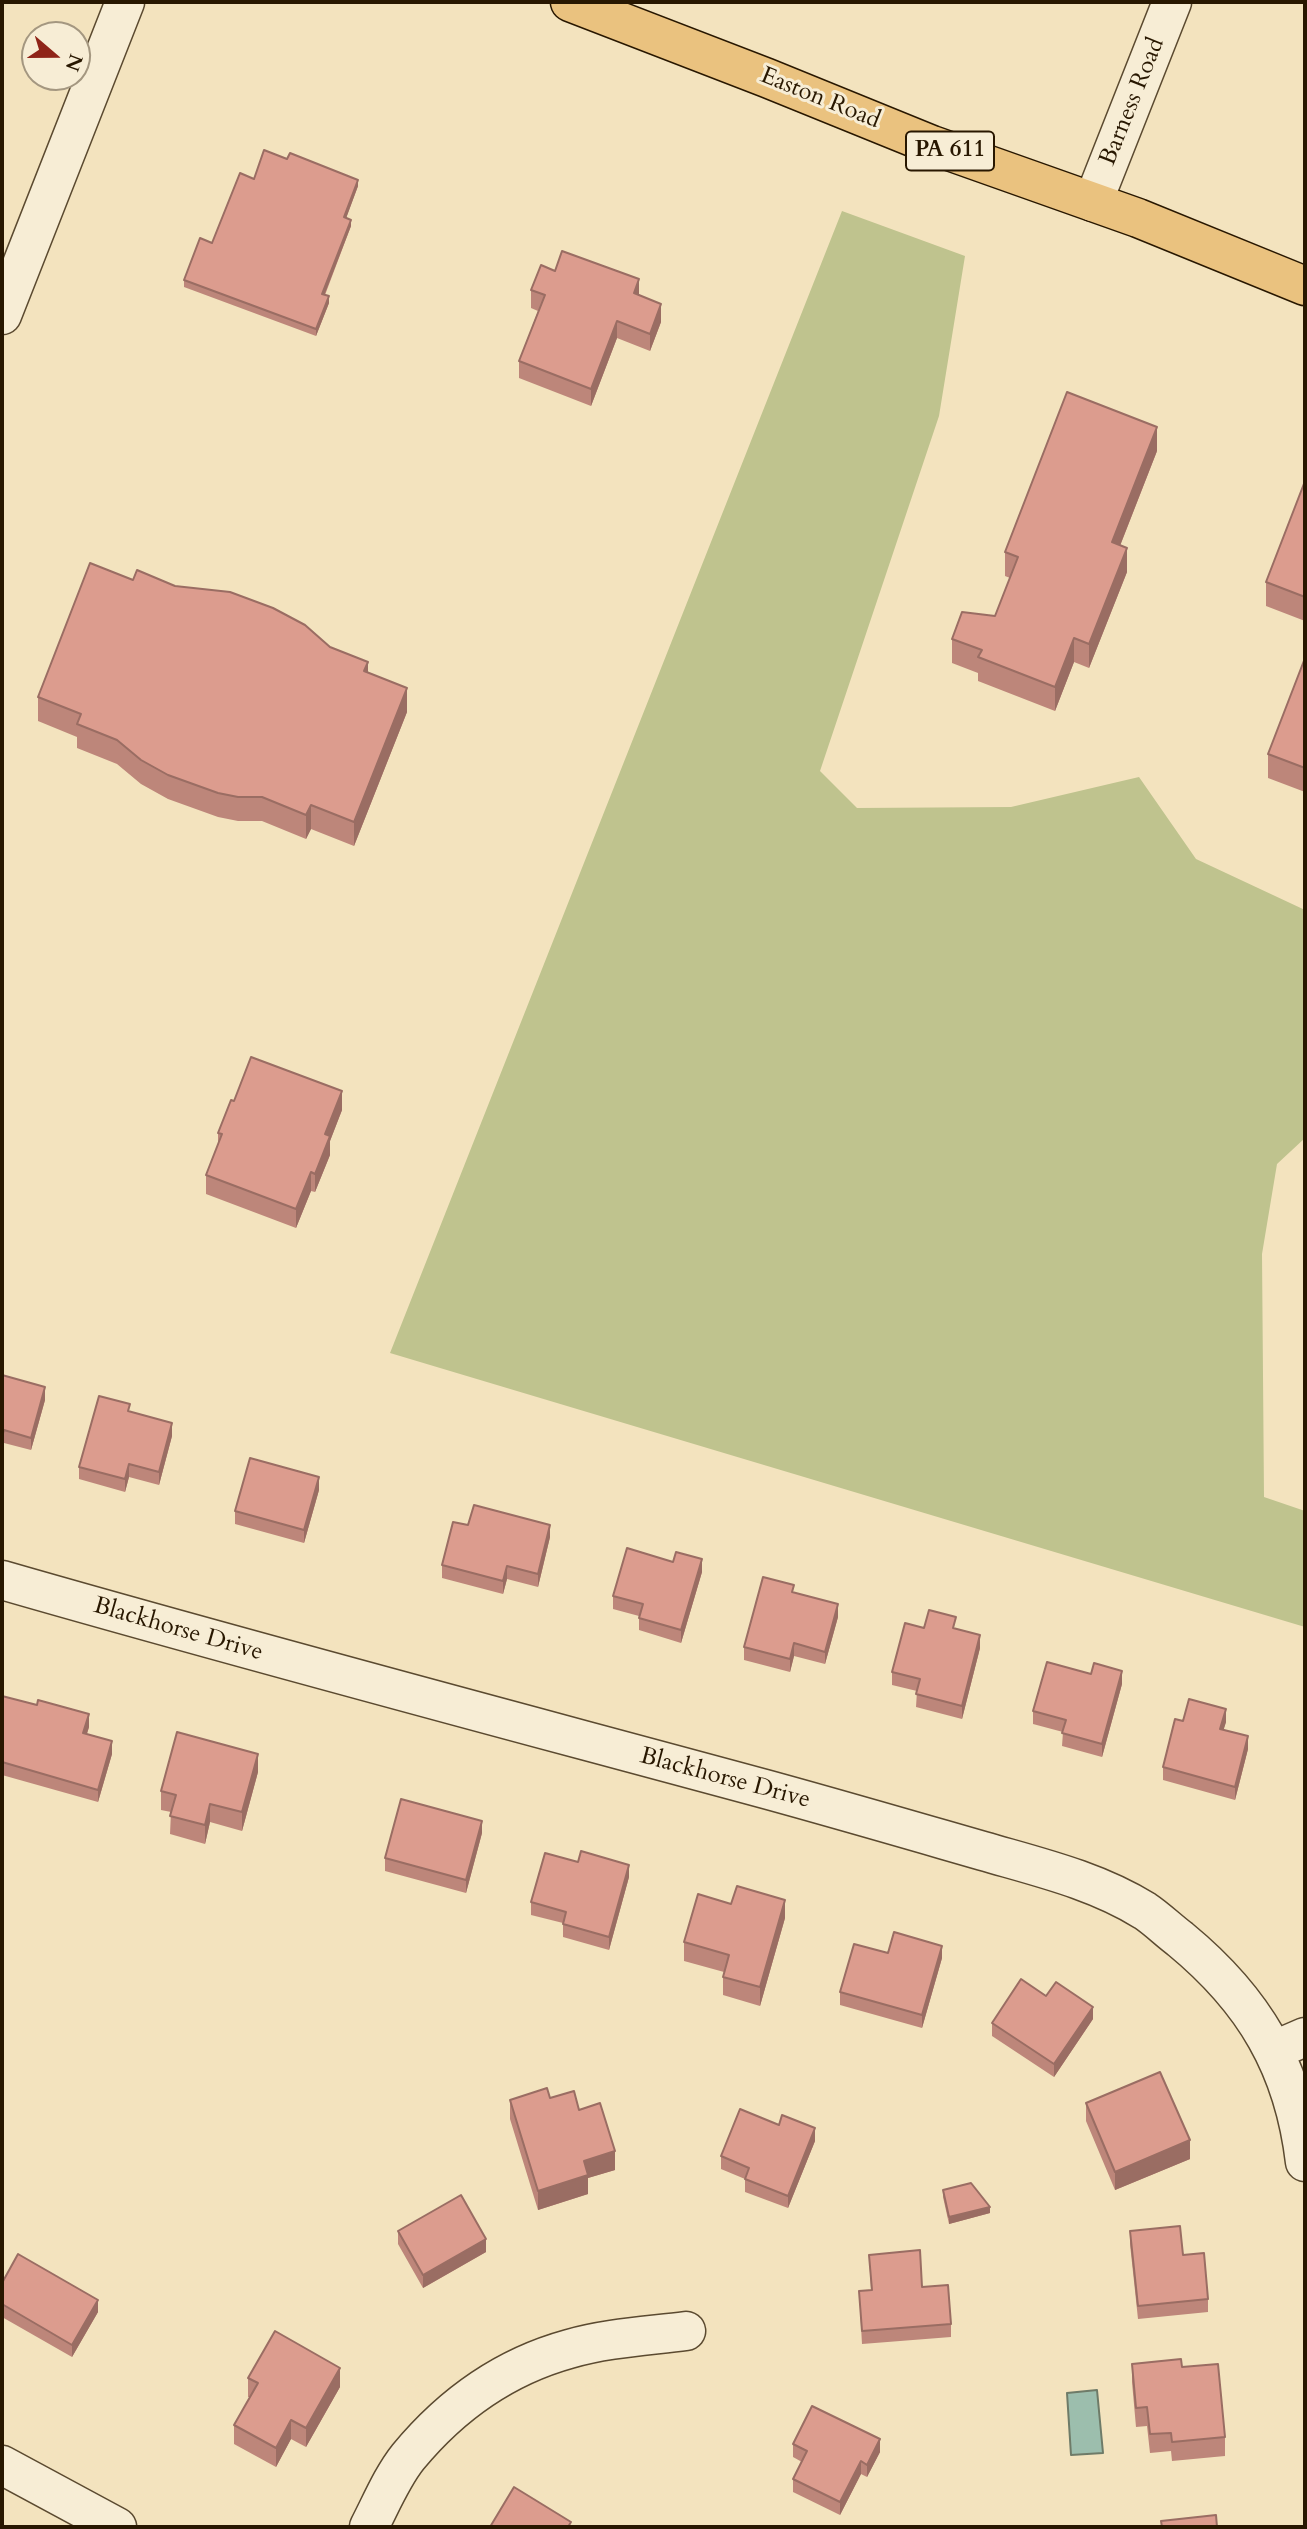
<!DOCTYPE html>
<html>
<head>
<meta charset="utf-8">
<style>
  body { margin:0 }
  #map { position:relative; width:1307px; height:2529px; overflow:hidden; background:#f3e3be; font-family:Cardo,serif }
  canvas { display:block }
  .frame { position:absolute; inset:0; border:4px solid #281700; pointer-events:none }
  .north { position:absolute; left:21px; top:21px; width:70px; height:70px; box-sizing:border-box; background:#f7edd5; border:2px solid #a49780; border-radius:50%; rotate:110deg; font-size:19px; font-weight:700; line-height:28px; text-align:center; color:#281700 }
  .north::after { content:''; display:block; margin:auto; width:24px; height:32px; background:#8f2418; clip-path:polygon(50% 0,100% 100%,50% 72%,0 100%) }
</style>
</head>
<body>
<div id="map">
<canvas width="1307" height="2529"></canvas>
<div class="frame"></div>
<div class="north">N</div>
</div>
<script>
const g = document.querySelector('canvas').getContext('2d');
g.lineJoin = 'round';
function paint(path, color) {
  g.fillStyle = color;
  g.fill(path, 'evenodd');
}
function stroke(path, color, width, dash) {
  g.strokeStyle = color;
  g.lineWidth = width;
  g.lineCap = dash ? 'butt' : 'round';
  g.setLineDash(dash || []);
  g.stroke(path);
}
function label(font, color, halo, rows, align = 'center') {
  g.font = font + ' Cardo,serif';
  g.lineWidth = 6;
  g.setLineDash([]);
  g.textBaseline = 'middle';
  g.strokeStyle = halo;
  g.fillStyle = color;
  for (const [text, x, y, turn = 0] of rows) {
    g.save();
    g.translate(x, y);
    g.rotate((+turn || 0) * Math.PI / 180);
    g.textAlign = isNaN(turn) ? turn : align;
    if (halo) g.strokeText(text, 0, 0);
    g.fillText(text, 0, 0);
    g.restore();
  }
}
const green = new Path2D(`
  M842 211 965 256 939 416 820 771 857 808 1011 807 1139 777 1196 859 1305 910V1138L1277 1164 1262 1254 1264 1497 1305 1511V1627L390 1353Z`);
const water = new Path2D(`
  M1097 2390 1103 2453 1071 2455 1067 2393Z`);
const street = new Path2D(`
  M1093 202 1172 2
  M2 315 125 2
  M2 1580C255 1653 510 1720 765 1789 838 1809 910 1830 983 1851 1038 1867 1095 1880 1145 1911 1157 1919 1168 1930 1180 1939 1254 2000 1294 2067 1305 2162
  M1275 2050 1305 2037
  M2 2465 117 2527
  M369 2527C381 2504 392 2477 408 2457 451 2405 504 2367 569 2349 607 2338 647 2336 686 2331`);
const highway = new Path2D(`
  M570 2 767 78 932 145 1138 218 1305 286`);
const wall = new Path2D(`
  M254 179 358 186 346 218 351 226 325 295 329 303 316 336 184 287V280L212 243Z
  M555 271 639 296 661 322 650 351 617 338 591 406 519 378V361L538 311 531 308V290Z
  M1157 451 1120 546 1127 572 1089 668 1074 662 1055 711 978 681V673L952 663V639L995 616 1010 578 1005 576V552Z
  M1305 481V621L1266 606V582Z
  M133 580 330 647 368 673 407 712 354 846 311 829 306 839 262 821H238L218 817 168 799 141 784 117 764 77 748V737L38 721V697Z
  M1305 658V792L1268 778V754Z
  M234 1101 342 1110 330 1141V1155L315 1192 311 1191 296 1228 206 1194V1175L218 1144V1133Z
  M2 1375 45 1400 31 1450 4 1443 2 1449Z
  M130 1412 172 1436 159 1485 129 1477 125 1492 79 1479V1467Z
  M319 1490 304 1543 235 1524V1511Z
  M468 1525 550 1537 538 1587 507 1579 503 1594 442 1578V1565Z
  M673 1562 702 1572 681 1643 639 1630V1616L613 1609V1596Z
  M794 1593 838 1617 825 1664 794 1656 790 1672 744 1660V1647Z
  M924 1628 956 1629 980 1648 962 1719 916 1707 917 1691 892 1685V1672Z
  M1122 1684 1102 1757 1062 1746 1063 1732 1033 1724V1711Z
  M2 1696 89 1727 87 1734 112 1754 98 1802 2 1775Z
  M1183 1721 1226 1722 1223 1730 1248 1749 1235 1800 1163 1780V1767Z
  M258 1772 242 1831 210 1822 205 1844 170 1834 171 1812 161 1810V1791Z
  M482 1833 466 1893 385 1871V1858Z
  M629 1877 609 1950 563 1937V1923L531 1915V1902Z
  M785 1918 760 2006 723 1995V1977L724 1972 684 1961V1942Z
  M888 1953 942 1958 922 2028 840 2005V1992Z
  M1093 2019 1054 2077 992 2036V2023Z
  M550 2098 579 2110 615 2170 588 2178V2194L538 2210 510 2119V2100Z
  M1086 2103 1190 2159 1115 2190 1086 2121Z
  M779 2125 815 2141 788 2208 745 2192V2179L721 2169V2156Z
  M943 2190 990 2213 949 2224 943 2197Z
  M398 2231 486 2252 423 2288 398 2244Z
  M1130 2231 1183 2255 1208 2299V2312L1138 2319 1130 2244Z
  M869 2255 922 2287 951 2324V2337L862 2344 859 2291 871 2290Z
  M2 2283 98 2312 72 2357 2 2317Z
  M1132 2364 1182 2367 1225 2437V2456L1172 2461 1171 2451 1150 2453 1147 2426 1136 2427 1132 2382Z
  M248 2378 340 2387 306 2447 291 2439 276 2467 234 2444V2425L250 2397H248Z
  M793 2444 880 2452 867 2477 861 2474 840 2515 793 2492V2479L802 2462 793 2457Z`);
const shadedWall = new Path2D(`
  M358 180V186L344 224V217Z
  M351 220V226L322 301V294Z
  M639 279V297L634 293Z
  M329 296V303L316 336V329Z
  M661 304V322L650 351V334Z
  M617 321V338L591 406V389Z
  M1157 427V451L1112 566V542Z
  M1127 548V572L1089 668V644Z
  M1074 638V662L1055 711V687Z
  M368 662V686L364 671Z
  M407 688V712L354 846V822Z
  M311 805V829L306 839V815Z
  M342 1091V1110L330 1141V1155L315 1192V1174L325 1134Z
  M311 1172V1191L296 1228V1209Z
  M45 1387V1400L31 1450V1438Z
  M172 1423V1436L159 1485V1472Z
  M4 1430V1443L2 1449V1437Z
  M129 1464V1477L125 1492V1479Z
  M319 1477V1490L304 1543V1530Z
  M550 1525V1537L538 1587V1574Z
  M702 1559V1572L681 1643V1630Z
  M507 1566V1579L503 1594V1581Z
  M838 1604V1617L825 1664V1652Z
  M980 1635V1648L962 1719V1706Z
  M794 1643V1656L790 1672V1659Z
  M1122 1671V1684L1102 1757V1744Z
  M1226 1709V1722L1220 1742V1729Z
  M89 1714V1727L83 1745V1733Z
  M1248 1736V1749L1235 1800V1787Z
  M112 1741V1754L98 1802V1790Z
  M258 1754V1772L242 1831V1812Z
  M210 1804V1822L205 1844V1825Z
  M482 1821V1833L466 1893V1880Z
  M629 1865V1877L609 1950V1937Z
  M785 1900V1918L760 2006V1987Z
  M942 1946V1958L922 2028V2015Z
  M1093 2007V2019L1054 2077V2064Z
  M815 2128V2141L788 2208V2196Z
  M1190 2140V2159L1115 2190V2172Z
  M615 2151V2170L588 2178V2194L538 2210V2191L584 2161Z
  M990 2207V2213L949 2224V2217Z
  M486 2239V2252L423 2288V2275Z
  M98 2300V2312L72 2357V2345Z
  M340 2368V2387L306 2447V2428Z
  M291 2420V2439L276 2467V2448Z
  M880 2439V2452L867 2477V2465Z
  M861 2461V2474L840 2515V2502Z`);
const building = new Path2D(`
  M264 150 287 159 290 153 358 180 344 217 351 220 322 294 329 296 316 329 184 280 200 238 212 243 240 173 254 179Z
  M562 251 639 279 634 293 661 304 650 334 617 321 591 389 519 361 545 295 531 290 541 265 555 271Z
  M1067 392 1157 427 1112 542 1127 548 1089 644 1074 638 1055 687 978 657 982 650 952 639 962 612 995 616 1018 557 1005 552Z
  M1305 481V597L1266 582Z
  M90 563 133 580 137 570 175 586 230 592 273 608 305 625 330 647 368 662 364 671 407 688 354 822 311 805 306 815 262 797H238L218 793 168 775 141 760 117 740 77 724 81 714 38 697Z
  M1305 658V768L1268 754Z
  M251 1057 342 1091 325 1134 330 1136 315 1174 311 1172 296 1209 206 1175 222 1134 218 1133 231 1100 234 1101Z
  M2 1375 45 1387 31 1438 4 1430 2 1437Z
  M99 1396 130 1404 128 1411 172 1423 159 1472 129 1464 125 1479 79 1467Z
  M250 1458 319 1477 304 1530 235 1511Z
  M474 1505 550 1525 538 1574 507 1566 503 1581 442 1565 453 1522 468 1525Z
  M627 1548 673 1562 676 1552 702 1559 681 1630 639 1618 643 1604 613 1596Z
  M763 1577 794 1585 792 1592 838 1604 825 1652 794 1643 790 1659 744 1647Z
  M929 1610 956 1617 953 1628 980 1635 962 1706 916 1694 920 1679 892 1672 905 1623 924 1628Z
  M1047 1662 1091 1674 1094 1663 1122 1671 1102 1744 1062 1733 1066 1720 1033 1711Z
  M2 1696 37 1705 38 1700 89 1714 83 1733 112 1741 98 1790 2 1762Z
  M1189 1699 1226 1709 1220 1729 1248 1736 1235 1787 1163 1767 1175 1719 1183 1721Z
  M177 1732 258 1754 242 1812 210 1804 205 1825 170 1816 176 1795 161 1791Z
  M401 1799 482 1821 466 1880 385 1858Z
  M581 1851 629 1865 609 1937 563 1924 566 1912 531 1902 545 1853 578 1862Z
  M737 1886 785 1900 760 1987 723 1977 729 1955 684 1942 698 1894 731 1904Z
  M894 1932 942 1946 922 2015 840 1992 854 1944 888 1953Z
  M1021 1979 1046 1996 1056 1982 1093 2007 1054 2064 992 2023Z
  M1160 2072 1190 2140 1115 2172 1086 2103Z
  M547 2088 550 2098 574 2091 579 2110 600 2103 615 2151 584 2161 588 2175 538 2191 510 2100Z
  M740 2109 779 2125 782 2115 815 2128 788 2196 745 2179 749 2168 721 2156Z
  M971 2183 990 2207 949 2217 943 2190Z
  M461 2195 486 2239 423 2275 398 2231Z
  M1180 2226 1183 2255 1204 2253 1208 2299 1138 2306 1130 2231Z
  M920 2250 922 2287 948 2285 951 2324 862 2331 859 2291 872 2290 869 2255Z
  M18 2254 98 2300 72 2345 2 2304V2283Z
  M275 2331 340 2368 306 2428 291 2420 276 2448 234 2425 258 2383 248 2378Z
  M1181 2359 1182 2367 1218 2364 1225 2437 1172 2442 1171 2433 1150 2434 1147 2407 1136 2408 1132 2364Z
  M812 2406 880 2439 867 2465 861 2461 840 2502 793 2479 807 2451 793 2444Z
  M514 2487 571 2522 568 2527H490Z
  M1216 2515 1217 2527H1162L1161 2521Z`);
const shields = [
  [950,151,88]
];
const shieldNames = [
  ["PA 611",950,151]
];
const streetNames = [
  ["Easton Road",820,99,22],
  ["Barness Road",1133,102,-68],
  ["Blackhorse Drive",178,1630,16],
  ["Blackhorse Drive",725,1779,15]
];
paint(green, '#bfc38e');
paint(water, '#9cbead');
stroke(water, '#6e7b68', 2);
stroke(street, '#5b4a30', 41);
stroke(highway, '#281700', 41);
stroke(street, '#f7edd5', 38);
stroke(highway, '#eac27f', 38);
paint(wall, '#bd867a');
paint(shadedWall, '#9a6d63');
paint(building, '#dc9c8e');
stroke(building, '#9a6d63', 2);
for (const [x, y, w] of shields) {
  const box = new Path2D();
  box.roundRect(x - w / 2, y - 19.5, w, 39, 5);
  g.fillStyle = '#f7edd5';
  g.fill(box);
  stroke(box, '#281700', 2);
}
label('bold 23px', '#281700', null, shieldNames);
label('24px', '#281700', '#f7edd5', streetNames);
</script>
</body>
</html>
